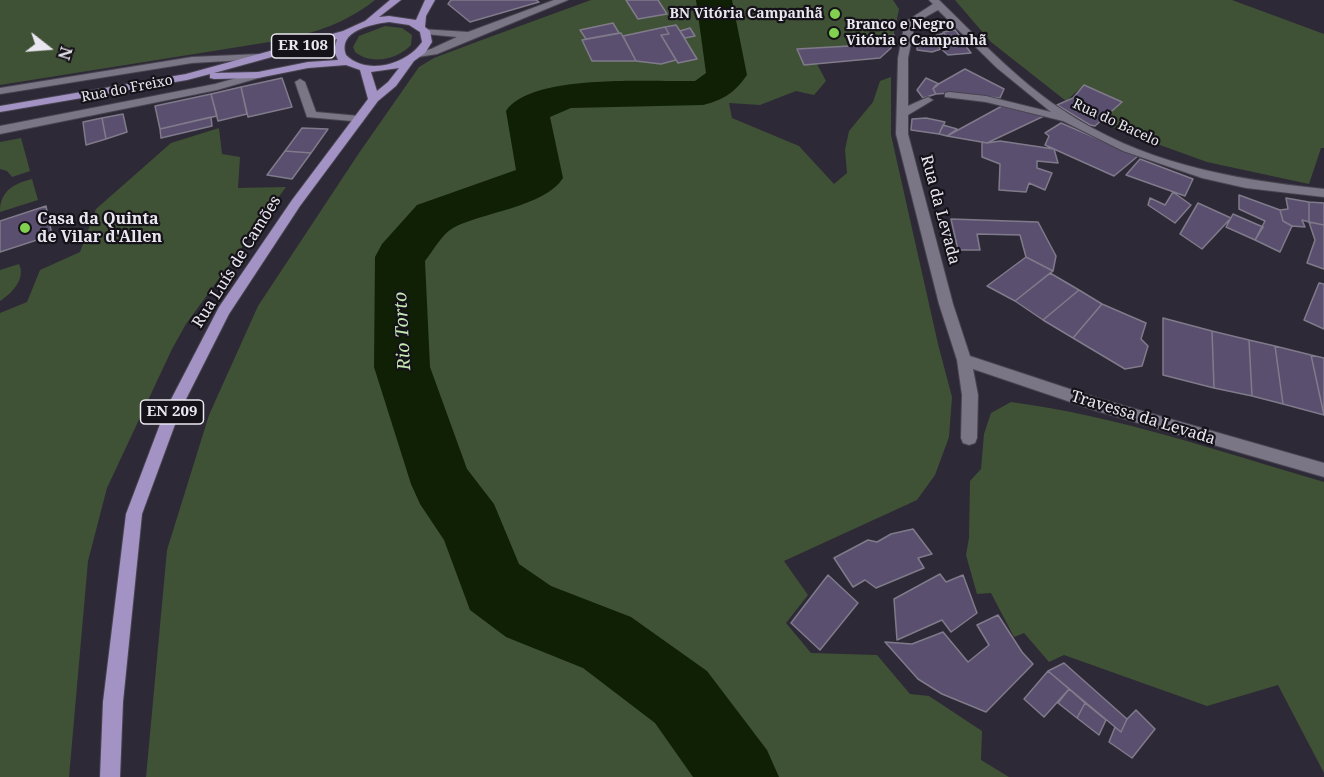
<!DOCTYPE html>
<html>
<head>
<meta charset="utf-8">
<style>
  body { margin:0 }
  #map { position:relative; width:1324px; height:777px; overflow:hidden; background:#2d2936; font-family:"Noto Serif",serif }
  canvas { display:block }
  .north { position:absolute; left:18px; top:18px; width:60px; height:60px; -webkit-text-stroke:4px #151319; paint-order:stroke; rotate:107deg; font-size:16px; font-weight:700; line-height:24px; text-align:center; color:#eae7f0 }
  .north::after { content:''; display:block; margin:auto; width:21px; height:27px; background:#eae7f0; clip-path:polygon(50% 0,100% 100%,50% 72%,0 100%) }
</style>
</head>
<body>
<div id="map">
<canvas width="1324" height="777"></canvas>
<div class="north">N</div>
</div>
<script>
const g = document.querySelector('canvas').getContext('2d');
g.lineJoin = 'round';
function paint(path, color) {
  g.fillStyle = color;
  g.fill(path, 'evenodd');
}
function stroke(path, color, width, dash) {
  g.strokeStyle = color;
  g.lineWidth = width;
  g.lineCap = dash ? 'butt' : 'round';
  g.setLineDash(dash || []);
  g.stroke(path);
}
function label(font, color, halo, rows, align = 'center') {
  g.font = font + ' "Noto Serif",serif';
  g.lineWidth = 4.5;
  g.setLineDash([]);
  g.textBaseline = 'middle';
  g.strokeStyle = halo;
  g.fillStyle = color;
  for (const [text, x, y, turn = 0] of rows) {
    g.save();
    g.translate(x, y);
    g.rotate((+turn || 0) * Math.PI / 180);
    g.textAlign = isNaN(turn) ? turn : align;
    if (halo) g.strokeText(text, 0, 0);
    g.fillText(text, 0, 0);
    g.restore();
  }
}
const green = new Path2D(`
  M0 0H375C346 23 317 32 282 40L0 85Z
  M591 0H893L899 9 891 48 880 58 817 64 826 81 814 95 796 91 760 105 729 103 732 118 799 146 834 184 847 173 845 150 849 131 873 102 880 81 891 77V135L938 344 952 397 949 437 935 475 917 500 784 561 808 595 786 623 811 653 877 655 910 694 929 696 982 731 981 760 1009 777H146L167 550 209 415 258 306 359 153 419 67 434 58 479 41Z
  M955 0H1232L1324 34V148H1321L1309 184 1207 162 1124 132 1100 121 1122 102 1084 85 1066 101 991 42Z
  M385 26 402 28 412 35 411 45C397 60 371 65 355 52L353 47 359 36Z
  M219 128 222 154 240 157 238 188 286 187 186 324 172 349 107 488 88 561 69 777H0V313L27 302 40 270 80 252 96 209 171 143Z
  M21 138 30 171 12 177 7 171 0 169V142Z
  M32 179 38 200 0 212C0 191 13 184 32 179Z
  M19 264C26 279 12 293 0 301V270Z
  M1011 402C1118 416 1221 452 1324 482V773L1278 685 1207 706 1064 655 1049 662 1024 633 1014 637 991 593 977 594 966 555 969 538 970 481 981 469 984 434 991 413Z`);
const river = new Path2D(`
  M696 0H732L747 75C735 92 724 100 703 105L571 108 550 117 563 178C545 207 482 212 453 228 442 234 433 251 425 261L430 367 467 469 494 504 519 564 551 586 631 617 707 671 767 750 779 777H693L655 723 583 668 506 637 470 610 444 540 420 504 411 484 374 367 375 257 382 244 417 205 516 170 506 111C531 73 651 82 695 81L706 73Z`);
const building = new Path2D(`
  M451 0H536L539 2 470 22 448 4Z
  M626 0H658L667 14 638 19Z
  M613 23 619 33 586 39 580 30Z
  M676 25 680 31 697 59 678 63 661 35 669 34 665 27Z
  M665 27 669 34 661 35 676 60 661 64 636 61 623 36Z
  M690 28 695 36 685 38 680 31Z
  M955 30 966 44 954 47 943 32Z
  M621 33 636 61H592L582 40Z
  M944 33 953 44 939 46 928 38Z
  M894 35 891 48 880 58 804 65 797 49 867 45 865 39Z
  M917 42 933 43 941 49 932 52 917 50Z
  M953 44 954 47 965 45 971 53 948 55 938 46Z
  M965 69 1004 89 1000 98 951 93 936 94 933 89 935 86Z
  M282 78 292 107 248 117 241 87Z
  M926 78 939 84 933 89 936 94 923 98 917 90Z
  M1084 85 1122 102 1095 126 1090 125 1057 105 1073 98Z
  M241 87 247 114 218 121 211 94Z
  M211 94 217 116 160 129 155 106Z
  M1002 106 1044 116 987 143 947 136Z
  M123 114 127 132 106 139 102 118Z
  M211 117 212 126 161 138 160 129Z
  M102 118 106 139 86 145 83 122Z
  M926 118 945 122 939 134 911 130 912 119Z
  M1061 123 1138 156 1114 176 1045 145 1049 136 1045 133Z
  M943 125 957 129 947 136 939 134Z
  M302 128 328 129 311 153 285 151Z
  M1000 141 1054 149 1058 163 1037 161V168L1052 173 1045 190 1029 183 1026 192 999 190 1000 164 982 157V142L987 143Z
  M285 151 311 153 292 179 267 175Z
  M1140 159 1193 179 1185 196 1126 175Z
  M1173 192 1191 205 1175 223 1148 205 1150 198 1165 205Z
  M1239 195 1280 210 1283 221 1292 226 1280 252 1255 240 1265 221 1239 209Z
  M1286 198 1309 202V222L1302 220 1305 227 1292 226 1283 221 1280 210 1288 209Z
  M1309 202 1324 203V225L1309 222Z
  M1198 203 1231 218 1202 249 1180 234Z
  M46 206 52 235 48 238 40 239 0 252V221Z
  M1233 214 1263 227 1255 240 1226 227Z
  M951 219 1038 222 1056 256 1053 271 1026 257 1020 235 977 234 980 250H958Z
  M1309 222 1324 225V269L1307 263 1315 240Z
  M1026 257 1053 271 1015 301 987 286Z
  M1050 273 1079 290 1043 320 1015 301Z
  M1319 283 1324 284V329L1304 320Z
  M1079 290 1102 304 1073 338 1043 320Z
  M1102 304 1146 323 1141 339 1148 346 1142 366 1125 369 1073 338Z
  M1163 318 1212 331 1214 388 1163 375Z
  M1212 331 1249 340 1252 396 1214 388Z
  M1249 340 1275 346 1283 404 1252 396Z
  M1275 346 1311 355 1324 415 1283 404Z
  M1311 355 1324 358V415Z
  M913 529 932 554 918 558 924 568 876 588 865 580 853 587 834 558 868 540 877 542 891 534Z
  M940 574 946 582 963 575 977 613 951 632 942 620 897 640 894 599Z
  M828 575 858 603 820 650 791 623Z
  M998 615 1022 652 1033 664 986 712 942 694 918 679 885 642 912 644 943 632 968 662 989 645 977 625Z
  M1064 663 1127 719 1121 732 1048 671Z
  M1048 671 1069 689 1044 717 1024 699Z
  M1069 689 1085 703 1077 718 1058 703Z
  M1085 703 1106 720 1099 735 1077 718Z
  M1136 710 1155 729 1132 758 1109 742 1115 727 1121 732 1127 719Z`);
const service = new Path2D(`
  M300 79 305 82 316 112 359 116 363 118V122L307 117 295 82Z`);
const minor = new Path2D(`
  M554 0H568L437 54 418 57 413 54 431 49 457 37 425 34 420 31 421 29 468 32Z
  M929 0H939C978 38 1016 79 1061 109 1141 163 1230 179 1324 189V197L1246 188 1202 178 1123 151 1063 121 986 102 945 97V93L949 92 986 96 1051 112 997 68 938 10 915 23 908 58V106L928 97 933 100 908 115V134L953 304 970 356 1097 398 1324 463V477L1097 411 973 369 978 395 977 438 975 443 969 445 963 443 961 438 962 395 957 360 939 304 896 134 898 58 905 22 933 4Z`);
const tertiary = new Path2D(`
  M259 54 264 57 263 59 192 63 0 94V88L192 57Z
  M258 72 262 73V77L217 90 0 134V126L215 84Z`);
const primary = new Path2D(`
  M390 0H401L379 17 389 16 416 20 425 0H435L426 16 425 27 430 31 432 42 425 53 414 61 396 86 378 101 300 206 229 314 180 411 142 514 123 702 120 777H100L103 702 126 514 165 411 219 307 292 200 368 99 360 70 346 65 308 68 258 78 214 79 210 78V74L187 80 0 112V106L186 74 343 31 365 21ZM389 22 409 25 420 32 422 42C407 64 367 76 346 55 337 31 372 24 389 22ZM337 39 334 51 338 60 308 62 258 72 214 73ZM399 68 388 82 377 91 371 72Z`);
const markers = [
  [835,14,6,"#82d04f"],
  [834,33,6,"#82d04f"],
  [25,228,6,"#82d04f"]
];
const farPoinames = [
  ["BN Vitória Campanhã",823,14],
  ["Branco e Negro",846,25,"left"],
  ["Vitória e Campanhã",846,41,"left"]
];
const farStreetnames = [
  ["Rua do Freixo",127,89,-11],
  ["Rua do Bacelo",1116,123,25]
];
const shields = [
  [303,46,63],
  [172,412,63]
];
const shieldNames = [
  ["ER 108",303,46],
  ["EN 209",172,412]
];
const streetNames = [
  ["Rua da Levada",940,210,75],
  ["Rua Luís de Camões",237,262,-58],
  ["Travessa da Levada",1143,418,17]
];
const poiNames = [
  ["Casa da Quinta",37,219],
  ["de Vilar d'Allen",37,237]
];
const waterNames = [
  ["Rio Torto",403,331,-93]
];
paint(green, '#405236');
paint(river, '#0f2005');
paint(building, '#5a4f6f');
stroke(building, '#807b8b', 1.5);
stroke(service, '#484450', 2);
stroke(minor, '#484450', 2);
stroke(tertiary, '#484450', 2);
stroke(primary, '#484450', 2);
paint(service, '#7b7686');
paint(minor, '#7b7686');
paint(tertiary, '#7b7686');
paint(primary, '#a392c4');
for (const [x, y, r, color] of markers) {
  const dot = new Path2D();
  dot.arc(x, y, r, 0, 2 * Math.PI);
  g.fillStyle = color;
  g.fill(dot);
  stroke(dot, '#151319', 2);
}
label('bold 14px', '#eae7f0', '#151319', farPoinames, 'right');
label('14px', '#eae7f0', '#151319', farStreetnames);
for (const [x, y, w] of shields) {
  const box = new Path2D();
  box.roundRect(x - w / 2, y - 12, w, 24, 4.5);
  g.fillStyle = '#151319';
  g.fill(box);
  stroke(box, '#eae7f0', 1.5);
}
label('bold 15px', '#eae7f0', null, shieldNames);
label('16px', '#eae7f0', '#151319', streetNames);
label('bold 16px', '#eae7f0', '#151319', poiNames, 'left');
label('italic 18px', '#c6eab3', '#151319', waterNames);
</script>
</body>
</html>
